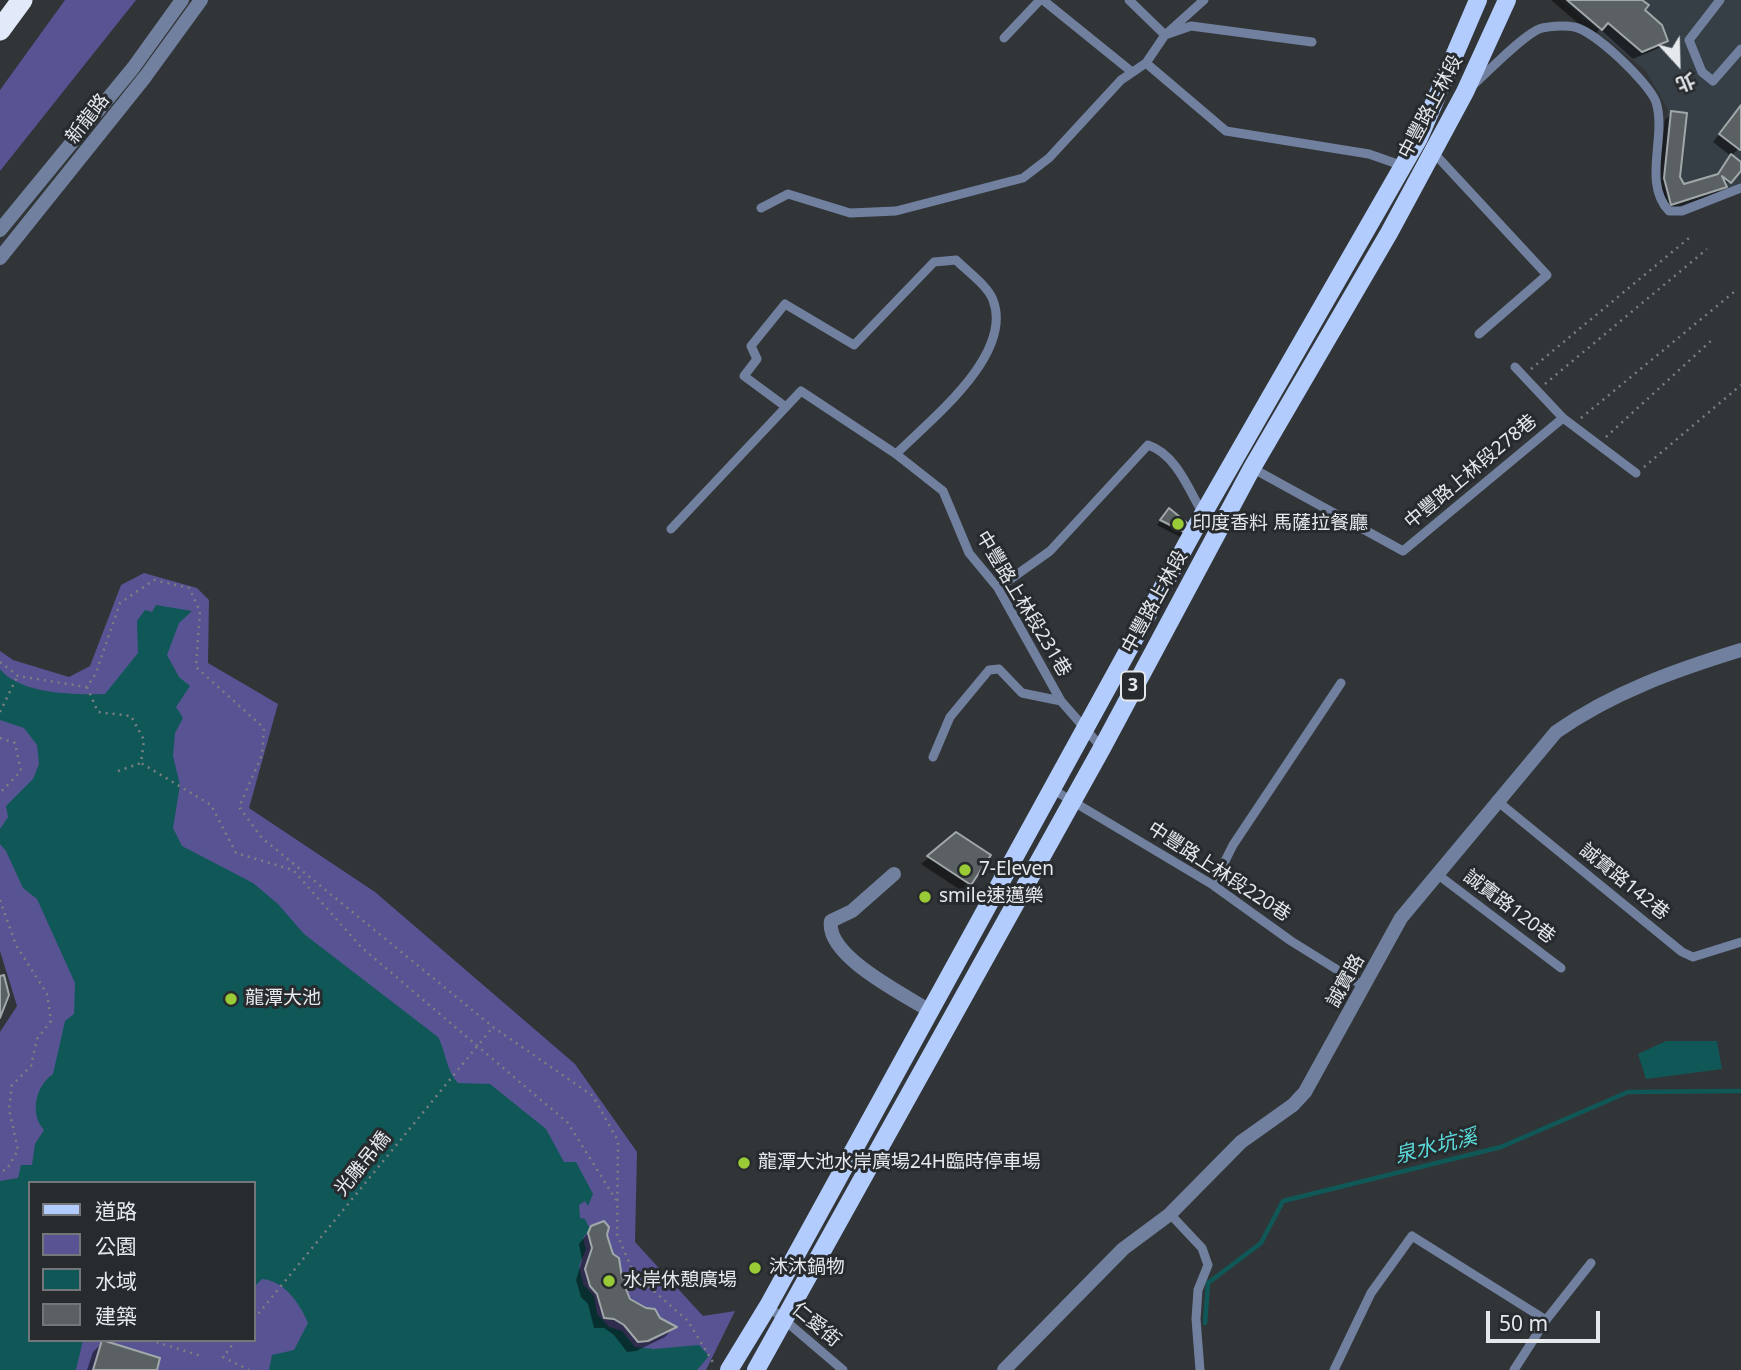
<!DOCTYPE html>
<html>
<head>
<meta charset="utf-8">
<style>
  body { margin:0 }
  #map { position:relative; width:1741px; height:1370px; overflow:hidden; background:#313538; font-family:"Noto Sans","Noto Sans TC",sans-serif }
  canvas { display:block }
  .legend { position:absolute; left:28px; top:1181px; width:228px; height:161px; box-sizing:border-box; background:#272b2e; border:2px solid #73777a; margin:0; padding:9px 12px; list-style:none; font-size:21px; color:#e6e9eb }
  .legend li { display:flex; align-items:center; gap:14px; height:35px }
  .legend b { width:35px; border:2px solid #73777a }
  .north { position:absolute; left:1643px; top:28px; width:70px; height:70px; -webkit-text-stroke:5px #272b2e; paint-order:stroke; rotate:158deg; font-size:19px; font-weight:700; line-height:28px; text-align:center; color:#e6e9eb }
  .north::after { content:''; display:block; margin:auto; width:24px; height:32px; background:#e6e9eb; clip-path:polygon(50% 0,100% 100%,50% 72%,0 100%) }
  .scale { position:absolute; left:1486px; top:1311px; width:114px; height:32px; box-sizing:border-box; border:4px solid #e6e9eb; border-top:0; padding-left:9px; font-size:21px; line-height:24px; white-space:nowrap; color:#e6e9eb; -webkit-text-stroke:5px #272b2e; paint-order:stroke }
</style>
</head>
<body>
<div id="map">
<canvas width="1741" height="1370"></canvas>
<ul class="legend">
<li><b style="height:9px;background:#b2ccfd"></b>道路</li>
<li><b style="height:19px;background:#585393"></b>公園</li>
<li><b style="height:19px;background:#105858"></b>水域</li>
<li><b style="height:19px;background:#5b6163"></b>建築</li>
</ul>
<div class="north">北</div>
<div class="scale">50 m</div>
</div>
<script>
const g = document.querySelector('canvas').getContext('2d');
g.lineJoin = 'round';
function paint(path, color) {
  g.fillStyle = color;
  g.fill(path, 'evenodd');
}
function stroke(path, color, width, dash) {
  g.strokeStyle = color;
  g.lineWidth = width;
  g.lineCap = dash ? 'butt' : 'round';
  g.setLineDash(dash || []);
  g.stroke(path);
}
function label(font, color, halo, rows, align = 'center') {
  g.font = font + ' "Noto Sans","Noto Sans TC",sans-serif';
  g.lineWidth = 6;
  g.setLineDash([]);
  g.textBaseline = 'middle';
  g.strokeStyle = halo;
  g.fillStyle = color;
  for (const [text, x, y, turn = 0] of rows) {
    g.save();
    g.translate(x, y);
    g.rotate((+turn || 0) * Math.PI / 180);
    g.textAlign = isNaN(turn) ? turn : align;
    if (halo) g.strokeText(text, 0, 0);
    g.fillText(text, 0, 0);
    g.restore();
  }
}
const built = new Path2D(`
  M1560 0H1741V187L1670 209 1661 179 1668 110 1646 71Z`);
const green = new Path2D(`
  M65 0H136L0 171V90Z
  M144 573 197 588 209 600 208 663 278 704 249 808 375 892 575 1064 637 1152 635 1242 703 1316 735 1311 706 1370H0V1032L17 1006 0 951V651L13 660 69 677 90 666 121 585ZM30 1183H254V1340H30Z`);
const water = new Path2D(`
  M156 605 192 611 179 623 167 655 179 677 190 686 176 707 183 718 175 733 173 756 180 785 173 828 182 846 253 883 278 904 304 934 438 1037C446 1052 446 1070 458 1083L490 1084 546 1129 564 1162H576L593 1194 588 1206 585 1201 579 1205 580 1218 585 1219 590 1229 583 1238 586 1249 579 1266 583 1284 594 1296 597 1314 609 1327 622 1331 635 1347 654 1349 699 1345 709 1356 697 1370H269L272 1355 294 1350 308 1323C300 1304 285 1281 262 1279L254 1287V1183H30V1340H83L76 1370H0V1181L18 1178 21 1165H32L35 1144 44 1130C29 1114 36 1085 53 1074L65 1021 74 1014 75 983 37 899 23 888 6 851 0 844V829L8 817 6 806 33 779 39 764 37 745 24 728 0 720V669C19 694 75 695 105 694L138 653 137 621 145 610 152 612Z
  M1666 1041H1717L1722 1069 1646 1079 1638 1054Z`);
const shadow = new Path2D(`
  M1551 0H1639L1642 10 1666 40 1659 48 1633 59 1600 29 1593 36Z
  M1741 106V146L1731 156 1713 142Z
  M1672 113 1678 177 1683 186 1717 175 1732 157 1741 168 1717 194 1664 211 1657 187 1665 120Z
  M1164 515 1190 527 1182 538 1157 525Z
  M956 835 970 884 962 891 921 864Z
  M592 1228 605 1235 621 1280 627 1279 628 1283 624 1289 626 1296 674 1327 665 1337 636 1351 627 1352 614 1335 604 1328H594L588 1304 581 1297 576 1280 582 1260 579 1244Z
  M103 1342 155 1370H87L93 1352Z`);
const stream = new Path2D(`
  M1205 1323 1208 1283 1261 1243 1283 1201 1501 1147 1628 1092 1741 1091`);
const building = new Path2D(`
  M1567 0H1642L1649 5 1645 10 1662 25 1668 41 1642 52 1608 23 1602 30Z
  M1741 105V149L1740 150 1719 134Z
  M1671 111 1687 113 1680 177 1684 184 1718 174 1731 154 1741 162V171L1731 183 1722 176 1727 187 1671 205 1664 178Z
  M1169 508 1192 527 1188 534 1160 520Z
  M956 832 991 855 971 885 927 856Z
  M4 975 9 995 0 1018V976Z
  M604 1221 609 1227 607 1235 613 1254 619 1258 622 1278 629 1280 626 1289 630 1299 646 1308 655 1309 660 1318 677 1327 648 1341 638 1342 624 1325 614 1319 604 1318 597 1294 590 1286 585 1269 592 1248 588 1233 591 1226Z
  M102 1340 160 1358 157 1370H93Z`);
const path = new Path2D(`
  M1531 369 1689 238
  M1545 384 1707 249
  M1581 418 1734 292
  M1606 437 1714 338
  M1644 467 1741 385
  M0 662 18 676 87 687 96 673 120 603 154 580 189 588 200 611 196 667 264 728 262 755 239 807 262 838 493 1027 593 1096 618 1141 617 1234 634 1274 688 1321 714 1364
  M87 687 98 712 131 716 144 740 141 763 211 805 236 853 293 870 361 947 568 1123 616 1200
  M0 712 17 677
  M0 738 15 743 21 771 0 793
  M118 771 141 763
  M0 900 16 945 47 994 51 1021 37 1039 31 1066 12 1085 9 1109 18 1150 7 1169 0 1172
  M150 1340 201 1356
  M236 1340 223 1357 249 1370`);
const service = new Path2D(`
  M1043 0 1132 72
  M1129 0 1165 35 1204 0
  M1720 0 1689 40 1702 72 1713 81 1741 49
  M1004 38 1040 0
  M1312 42 1191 26 1165 35 1146 63 1226 131 1369 154 1406 167
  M1472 86C1489 71 1518 40 1537 30 1544 26 1566 25 1574 27 1594 30 1649 83 1656 102 1667 136 1642 183 1669 211H1682L1741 188
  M1433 152 1547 275 1479 334
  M761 208 788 194 850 213 896 211 1023 178 1049 158 1121 80 1146 63
  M1515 367 1563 418 1636 473
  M786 407 744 376 757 359 751 346 785 304 854 345 934 262 956 260C967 271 988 286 993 300 1014 355 930 420 896 454
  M1252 468 1403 551 1563 418
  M671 529 801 391 896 454 943 491 969 553 998 588 1061 701 1102 748
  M998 588 1050 551 1148 445C1176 454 1189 490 1203 514
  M933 757 950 717 989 670 999 669 1022 693 1061 701
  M1052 789 1213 885 1291 941 1365 987
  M1496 800 1682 952 1693 957 1741 942
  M1437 874 1561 968
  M1213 885 1233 845 1341 683
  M1170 1214 1202 1248 1208 1265 1198 1290 1196 1319 1200 1370
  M768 1306 843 1370
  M1334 1370 1371 1293 1412 1236 1546 1320
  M1514 1370 1546 1320 1591 1263`);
const minor = new Path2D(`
  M894 874 852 911 831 921C825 956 905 995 930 1011
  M1004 1370 1123 1249 1170 1214 1241 1142 1293 1105 1305 1092 1401 918 1556 732C1613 692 1676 670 1741 650`);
const tertiary = new Path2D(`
  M0 230 133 68 182 0
  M0 258 145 77 201 0`);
const primary = new Path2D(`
  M729 1370 768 1306 1203 514 1419 138 1478 0
  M756 1370 1102 748 1252 468 1389 233 1465 92 1507 0`);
const motorway = new Path2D(`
  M0 30 22 0`);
const pathBridge = new Path2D(`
  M254 1319 493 1027`);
const markers = [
  [1178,524,7,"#98cb36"],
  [965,870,7,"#98cb36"],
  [925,897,7,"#98cb36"],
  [231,999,7,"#98cb36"],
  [744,1163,7,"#98cb36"],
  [755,1268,7,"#98cb36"],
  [609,1281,7,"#98cb36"]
];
const shields = [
  [1133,686,24]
];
const shieldNames = [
  ["3",1133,686]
];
const streetNames = [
  ["中豐路上林段",1431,107,-62],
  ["新龍路",88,119,-52],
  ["中豐路上林段278巷",1471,472,-40],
  ["中豐路上林段",1155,602,-61],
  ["中豐路上林段231巷",1023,604,59],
  ["中豐路上林段220巷",1219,872,33],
  ["誠實路142巷",1624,882,39],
  ["誠實路120巷",1509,907,37],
  ["誠實路",1346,981,-61],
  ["光雕吊橋",363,1164,-51],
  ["仁愛街",816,1325,40]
];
const poiNames = [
  ["印度香料 馬薩拉餐廳",1192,524],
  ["7-Eleven",979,870],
  ["smile速邁樂",939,897],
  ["龍潭大池",245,999],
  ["龍潭大池水岸廣場24H臨時停車場",758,1163],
  ["沐沐鍋物",769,1268],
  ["水岸休憩廣場",623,1281]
];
const waterNames = [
  ["泉水坑溪",1436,1147,-14]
];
paint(built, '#373f46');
paint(green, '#585393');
paint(water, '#105858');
paint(shadow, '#0007');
stroke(stream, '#105858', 4.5);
paint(building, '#5b6163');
stroke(building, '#a1a8aa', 2);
stroke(path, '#7c7f82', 2.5, [2, 5]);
stroke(service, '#71809e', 9);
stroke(minor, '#71809e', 14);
stroke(tertiary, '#71809e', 14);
stroke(primary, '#b2ccfd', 18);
stroke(motorway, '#e2eaf9', 21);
stroke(pathBridge, '#7c7f82', 2.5, [2, 5]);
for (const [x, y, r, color] of markers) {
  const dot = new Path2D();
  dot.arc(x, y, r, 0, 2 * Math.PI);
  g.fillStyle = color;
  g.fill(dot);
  stroke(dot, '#272b2e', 2.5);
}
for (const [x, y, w] of shields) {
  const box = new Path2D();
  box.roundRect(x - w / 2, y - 14.5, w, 29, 5);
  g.fillStyle = '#272b2e';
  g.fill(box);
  stroke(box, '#e6e9eb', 2);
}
label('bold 18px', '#e6e9eb', null, shieldNames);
label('19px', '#e6e9eb', '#272b2e', streetNames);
label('19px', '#e6e9eb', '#272b2e', poiNames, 'left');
label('italic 21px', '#5adada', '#272b2e', waterNames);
</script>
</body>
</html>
